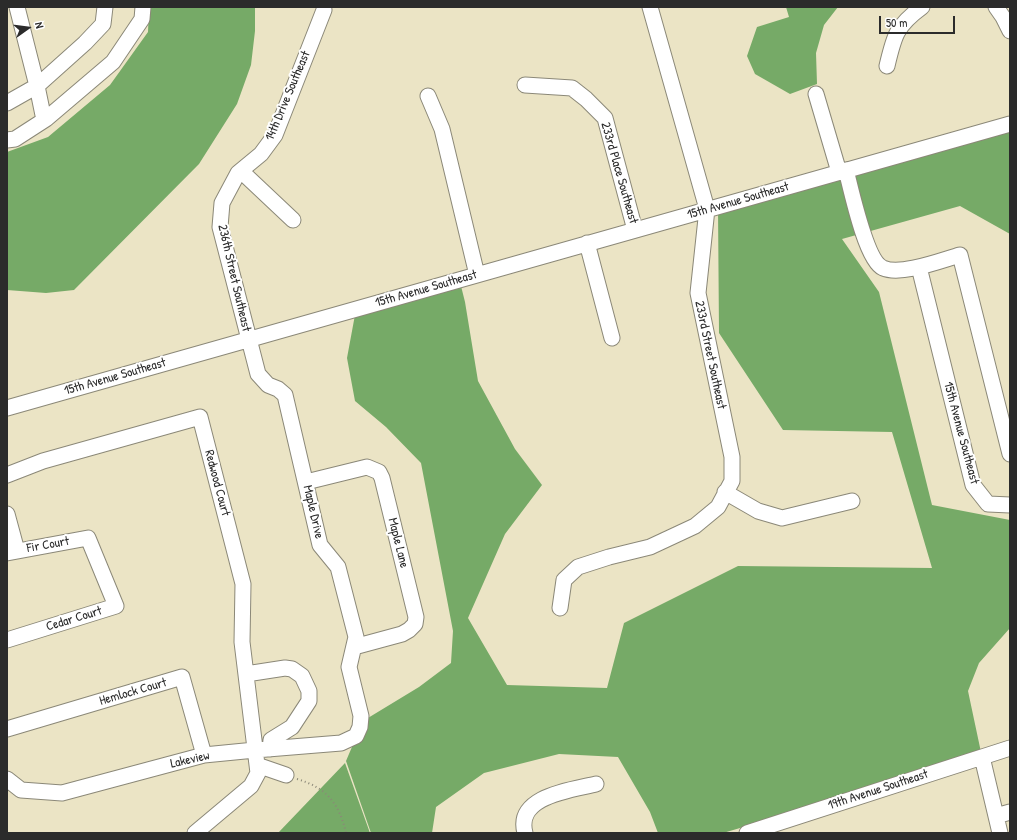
<!DOCTYPE html>
<html>
<head>
<meta charset="utf-8">
<style>
  body { margin:0 }
  #map { position:relative; width:1017px; height:840px; overflow:hidden; background:#ebe4c5; font-family:"Patrick Hand",sans-serif }
  canvas { display:block }
  .frame { position:absolute; inset:0; border:8px solid #2b2b2b; pointer-events:none }
  .north { position:absolute; left:8px; top:8px; width:40px; height:40px; -webkit-text-stroke:3px #fff; paint-order:stroke; rotate:76deg; font-size:11px; font-weight:700; line-height:16px; text-align:center; color:#2b2b2b }
  .north::after { content:''; display:block; margin:auto; width:14px; height:18px; background:#2b2b2b; clip-path:polygon(50% 0,100% 100%,50% 72%,0 100%) }
  .scale { position:absolute; left:879px; top:16px; width:76px; height:18px; box-sizing:border-box; border:2px solid #2b2b2b; border-top:0; padding-left:5px; font-size:12px; line-height:14px; white-space:nowrap; color:#2b2b2b; -webkit-text-stroke:3px #fff; paint-order:stroke }
</style>
</head>
<body>
<div id="map">
<canvas width="1017" height="840"></canvas>
<div class="frame"></div>
<div class="north">N</div>
<div class="scale">50 m</div>
</div>
<script>
const g = document.querySelector('canvas').getContext('2d');
g.lineJoin = 'round';
function paint(path, color) {
  g.fillStyle = color;
  g.fill(path, 'evenodd');
}
function stroke(path, color, width, dash) {
  g.strokeStyle = color;
  g.lineWidth = width;
  g.lineCap = dash ? 'butt' : 'round';
  g.setLineDash(dash || []);
  g.stroke(path);
}
function label(font, color, halo, rows, align = 'center') {
  g.font = font + ' "Patrick Hand",sans-serif';
  g.lineWidth = 4;
  g.setLineDash([]);
  g.textBaseline = 'middle';
  g.strokeStyle = halo;
  g.fillStyle = color;
  for (const [text, x, y, turn = 0] of rows) {
    g.save();
    g.translate(x, y);
    g.rotate((+turn || 0) * Math.PI / 180);
    g.textAlign = isNaN(turn) ? turn : align;
    if (halo) g.strokeText(text, 0, 0);
    g.fillText(text, 0, 0);
    g.restore();
  }
}
const forest = new Path2D(`
  M149 7H255V31L251 65 237 104 199 164 74 290 46 293 7 290V152L48 137 110 85 148 32Z
  M786 7H838L824 25 816 53 817 84 790 94 755 74 747 56 757 27 789 17Z
  M1010 124V234L960 206 842 239 879 292 932 505 1010 520V628L979 663 968 691 982 757 723 833H658L650 812 618 757 559 754 484 773 436 807 432 833H371L346 761 363 721 419 687 451 663 453 631 421 463 386 427 355 401 347 358 357 304 458 274 465 302 478 381 515 449 542 485 505 534 468 618 507 685 607 688 624 623 738 566 932 568 892 432 783 430 719 333 718 208Z
  M345 763 370 833H278Z`);
const path = new Path2D(`
  M297 779C327 788 339 803 346 833`);
const minor = new Path2D(`
  M17 7 37 86 44 120
  M996 7 1003 17 1010 31
  M887 66C894 36 896 26 922 7
  M525 85 572 88 586 99 605 118 635 230
  M816 94 839 172
  M428 96 442 129 477 275
  M7 103 37 86 85 43 103 24 105 7
  M7 140 15 139 46 119 113 62 142 19 143 7
  M846 170C851 189 866 261 883 268 901 276 942 260 960 255L1010 454
  M241 171 293 220
  M587 243 612 338
  M919 267 973 485 988 504 1010 505
  M7 408 1010 124
  M7 475 43 461 200 417 243 584 242 642 258 773 251 786 195 833
  M306 482 367 467 379 472 382 478 416 617 415 624 409 630 402 634 354 647
  M725 492 758 511 782 518 852 501
  M7 514 17 551
  M7 553 88 538 116 606 7 640
  M560 608 564 580 578 567 609 557 650 547 695 526 718 507 732 481V457L698 293 707 209 650 7
  M246 674 285 668 292 669 302 676 309 691V701L292 727 271 740 270 749
  M7 729 182 677 204 755
  M982 757 1000 833
  M257 765 286 775
  M7 779 21 790 62 793 204 755 255 750 341 743 356 736 360 727 361 716 349 667 356 637 338 567 320 545 285 395 278 389 268 385 258 374 220 227 222 203 238 173 261 154 275 135 324 10
  M996 816 1010 812
  M525 833C515 796 571 790 596 784
  M747 833 1010 748`);
const streetNames = [
  ["14th Drive Southeast",288,96,-67],
  ["233rd Place Southeast",619,173,74],
  ["15th Avenue Southeast",738,201,-16],
  ["236th Street Southeast",234,278,77],
  ["15th Avenue Southeast",426,289,-16],
  ["233rd Street Southeast",710,355,78],
  ["15th Avenue Southeast",115,377,-16],
  ["15th Avenue Southeast",961,433,75],
  ["Redwood Court",217,483,75],
  ["Maple Drive",313,512,77],
  ["Maple Lane",398,543,76],
  ["Fir Court",48,545,-10],
  ["Cedar Court",74,619,-17],
  ["Hemlock Court",133,692,-16],
  ["Lakeview",190,760,-13],
  ["19th Avenue Southeast",878,790,-18]
];
paint(forest, '#76aa67');
stroke(minor, '#8b8878', 17);
stroke(path, '#8b8878', 2, [1, 3]);
stroke(minor, '#fff', 15);
label('13px', '#2b2b2b', '#fff', streetNames);
</script>
</body>
</html>
